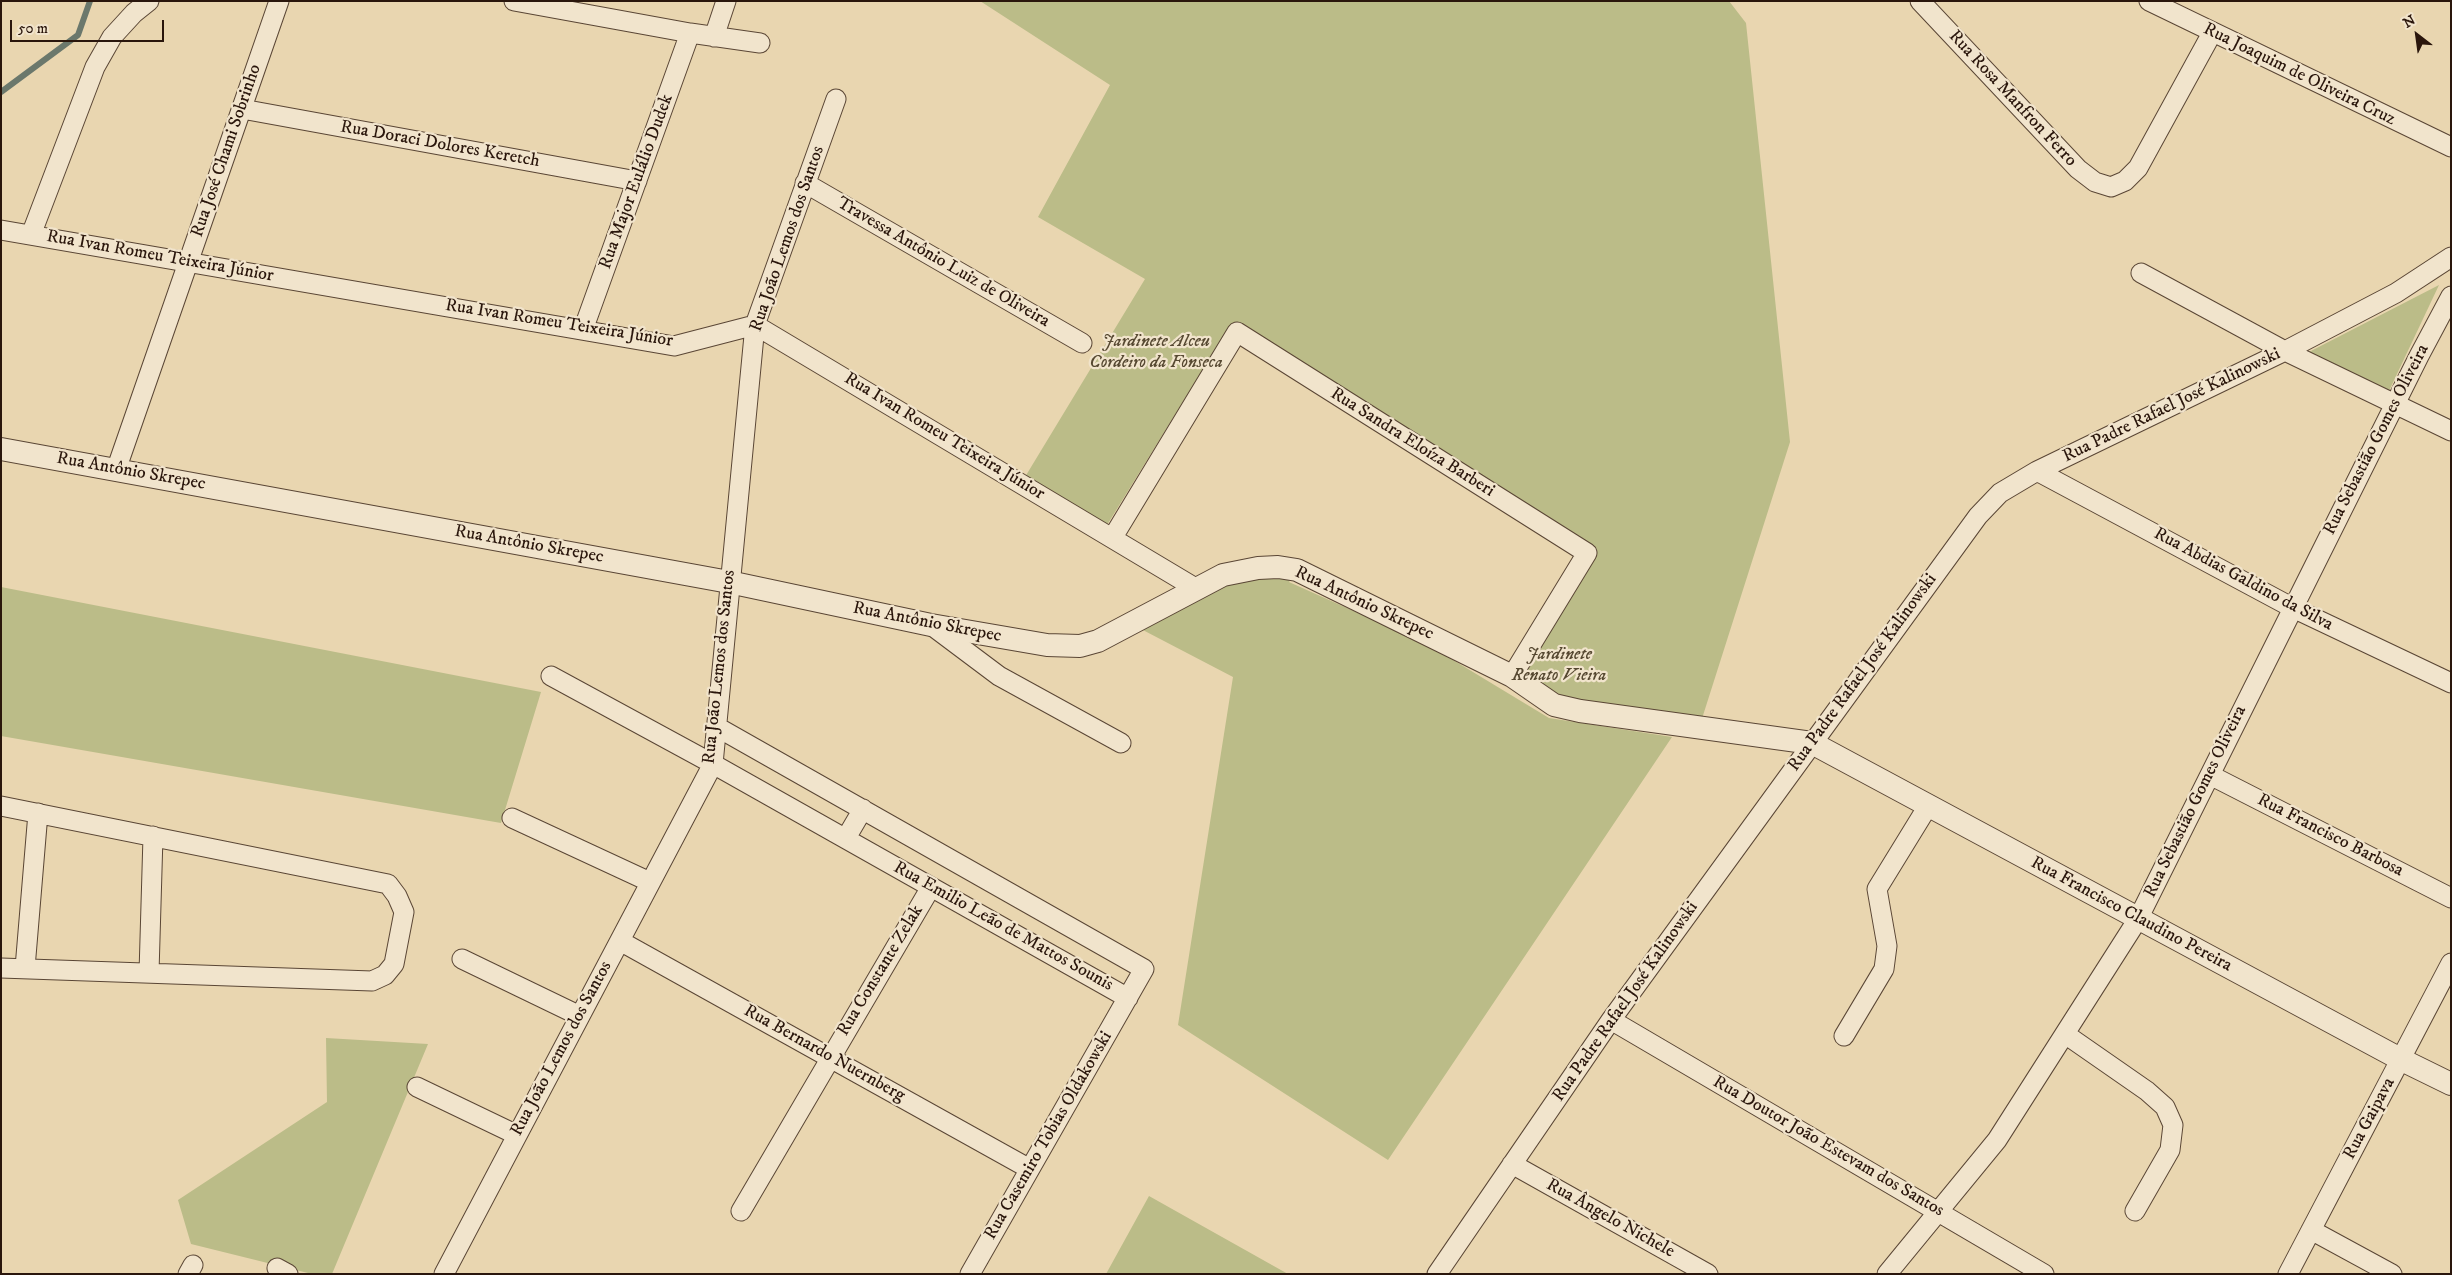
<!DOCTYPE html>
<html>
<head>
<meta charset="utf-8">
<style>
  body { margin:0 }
  #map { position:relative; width:2452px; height:1275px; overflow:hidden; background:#e9d6b0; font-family:"IM FELL DW Pica",serif }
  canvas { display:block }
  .frame { position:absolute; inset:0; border:2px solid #2a160c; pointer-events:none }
  .north { position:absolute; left:2392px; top:10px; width:50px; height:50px; -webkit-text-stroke:4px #f1e4cc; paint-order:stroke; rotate:330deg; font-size:14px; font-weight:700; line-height:20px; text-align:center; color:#2a160c }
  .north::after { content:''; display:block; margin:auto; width:18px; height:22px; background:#2a160c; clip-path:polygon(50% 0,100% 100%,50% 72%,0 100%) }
  .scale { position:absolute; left:10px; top:20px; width:154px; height:22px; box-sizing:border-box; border:2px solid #2a160c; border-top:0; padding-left:6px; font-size:15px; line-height:18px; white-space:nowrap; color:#2a160c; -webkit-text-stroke:4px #f1e4cc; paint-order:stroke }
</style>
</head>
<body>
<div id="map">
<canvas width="2452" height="1275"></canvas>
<div class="frame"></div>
<div class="north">N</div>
<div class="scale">50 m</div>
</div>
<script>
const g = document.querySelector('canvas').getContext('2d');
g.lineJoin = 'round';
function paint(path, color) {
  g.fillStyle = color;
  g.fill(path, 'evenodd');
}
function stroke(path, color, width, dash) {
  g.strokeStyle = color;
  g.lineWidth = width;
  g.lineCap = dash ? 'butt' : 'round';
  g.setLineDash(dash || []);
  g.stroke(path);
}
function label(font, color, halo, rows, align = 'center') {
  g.font = font + ' "IM FELL DW Pica",serif';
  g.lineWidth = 4.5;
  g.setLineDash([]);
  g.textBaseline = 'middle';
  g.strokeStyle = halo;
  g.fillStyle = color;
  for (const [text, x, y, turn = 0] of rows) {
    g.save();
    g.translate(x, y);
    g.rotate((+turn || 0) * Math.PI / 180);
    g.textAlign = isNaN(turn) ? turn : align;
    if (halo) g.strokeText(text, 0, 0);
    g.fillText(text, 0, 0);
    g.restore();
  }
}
const green = new Path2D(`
  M980 1H1729L1746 23 1790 442 1699 728 1596 714 1512 676 1587 553 1229 327 1107 525 1025 477 1145 279 1038 217 1110 85Z
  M2439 285 2388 393 2307 353Z
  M1275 570 1295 572 1289 582 1425 643 1549 718 1672 737 1388 1160 1178 1025 1233 677 1139 628 1207 592Z
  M1 587 541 692 501 823 1 736Z
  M326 1038 428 1044 332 1274H312L191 1244 178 1200 327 1102Z
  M1149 1196 1288 1274H1106Z`);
const stream = new Path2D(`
  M1 92 78 35 90 1`);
const minor = new Path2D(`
  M514 1 690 33 760 43
  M1920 1 2078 169 2095 182 2111 187 2125 181 2138 168 2212 33
  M2149 1 2451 147
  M714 37 726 1
  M242 109 637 181
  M805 183 1082 343
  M1 230 674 346 755 325 1197 589
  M31 235 95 67 112 37 134 13 149 1
  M2141 273 2285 351 2451 431
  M583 330 690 33
  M116 470 279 1
  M2037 471 2293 608 2451 683
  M1113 537 1237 332 1587 553 1512 676
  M931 625 999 676 1121 743
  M551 676 713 764 1128 998
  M717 727 1144 969 970 1274
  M2210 775 2451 898
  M1 806 388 884 397 896 404 912 394 964 385 975 372 981 1 968
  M512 818 650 882
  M846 838 863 809
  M620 941 1028 1168
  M462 959 580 1016
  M25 968 38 813
  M149 973 153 836
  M1611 1020 2044 1274
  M2065 1034 2147 1091 2165 1107 2173 1125 2170 1150 2135 1211
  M1844 1036 1884 969 1887 946 1877 889 1928 806
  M417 1087 517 1135
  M1512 1164 1708 1274
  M741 1211 931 887
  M2311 1230 2392 1274
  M277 1268 288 1274
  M188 1274 193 1265
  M444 1274 713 764 755 325 836 99
  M1437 1274 1611 1020 1978 516 2000 493 2037 471 2285 351 2396 293 2451 257
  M1887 1274 1997 1140 2138 919 2419 356 2451 296
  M2288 1274 2451 963`);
const tertiary = new Path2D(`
  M1 449 729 582 931 625 1047 645 1080 646 1098 641 1223 575 1258 568 1278 567 1297 570 1512 676 1554 705 1580 711 1812 743 2402 1060 2451 1084`);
const streetNames = [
  ["Rua Joaquim de Oliveira Cruz",2299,75,26],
  ["Rua Rosa Manfron Ferro",2012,99,47],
  ["Rua Doraci Dolores Keretch",440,145,10],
  ["Rua José Chami Sobrinho",227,151,-71],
  ["Rua Major Eulálio Dudek",637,182,-70],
  ["Rua João Lemos dos Santos",788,239,-71],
  ["Rua Ivan Romeu Teixeira Júnior",160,257,10],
  ["Travessa Antônio Luiz de Oliveira",943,263,30],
  ["Rua Ivan Romeu Teixeira Júnior",559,324,9],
  ["Rua Padre Rafael José Kalinowski",2172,406,-26],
  ["Rua Ivan Romeu Teixeira Júnior",944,437,31],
  ["Rua Sebastião Gomes Oliveira",2377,440,-63],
  ["Rua Sandra Eloíza Barberi",1412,443,32],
  ["Rua Antônio Skrepec",131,472,10],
  ["Rua Antônio Skrepec",529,545,10],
  ["Rua Abdias Galdino da Silva",2243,580,28],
  ["Rua Antônio Skrepec",1364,604,25],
  ["Rua Antônio Skrepec",927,623,11],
  ["Rua João Lemos dos Santos",720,667,-84],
  ["Rua Padre Rafael José Kalinowski",1863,673,-54],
  ["Rua Sebastião Gomes Oliveira",2196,802,-64],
  ["Rua Francisco Barbosa",2330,836,27],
  ["Rua Francisco Claudino Pereira",2131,915,28],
  ["Rua Emilio Leão de Mattos Sounis",1003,927,29],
  ["Rua Constante Zelak",881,971,-59],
  ["Rua Padre Rafael José Kalinowski",1626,1002,-55],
  ["Rua João Lemos dos Santos",562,1049,-62],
  ["Rua Bernardo Nuernberg",824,1054,29],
  ["Rua Gaipava",2370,1119,-62],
  ["Rua Casemiro Tobias Oldakowski",1049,1136,-60],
  ["Rua Doutor João Estevam dos Santos",1828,1147,30],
  ["Rua Ângelo Nichele",1610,1219,29]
];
const parkNames = [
  ["Jardinete Alceu",1156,342],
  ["Cordeiro da Fonseca",1156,363],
  ["Jardinete",1559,655],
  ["Renato Vieira",1559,676]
];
paint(green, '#bbbc88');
stroke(stream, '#6b786c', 6);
stroke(minor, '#5a4635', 21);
stroke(tertiary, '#5a4635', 24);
stroke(minor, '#f1e4cc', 19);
stroke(tertiary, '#f1e4cc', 22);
label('18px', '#2a160c', '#f1e4cc', streetNames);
label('italic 18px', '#564831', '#f1e4cc', parkNames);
</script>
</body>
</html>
